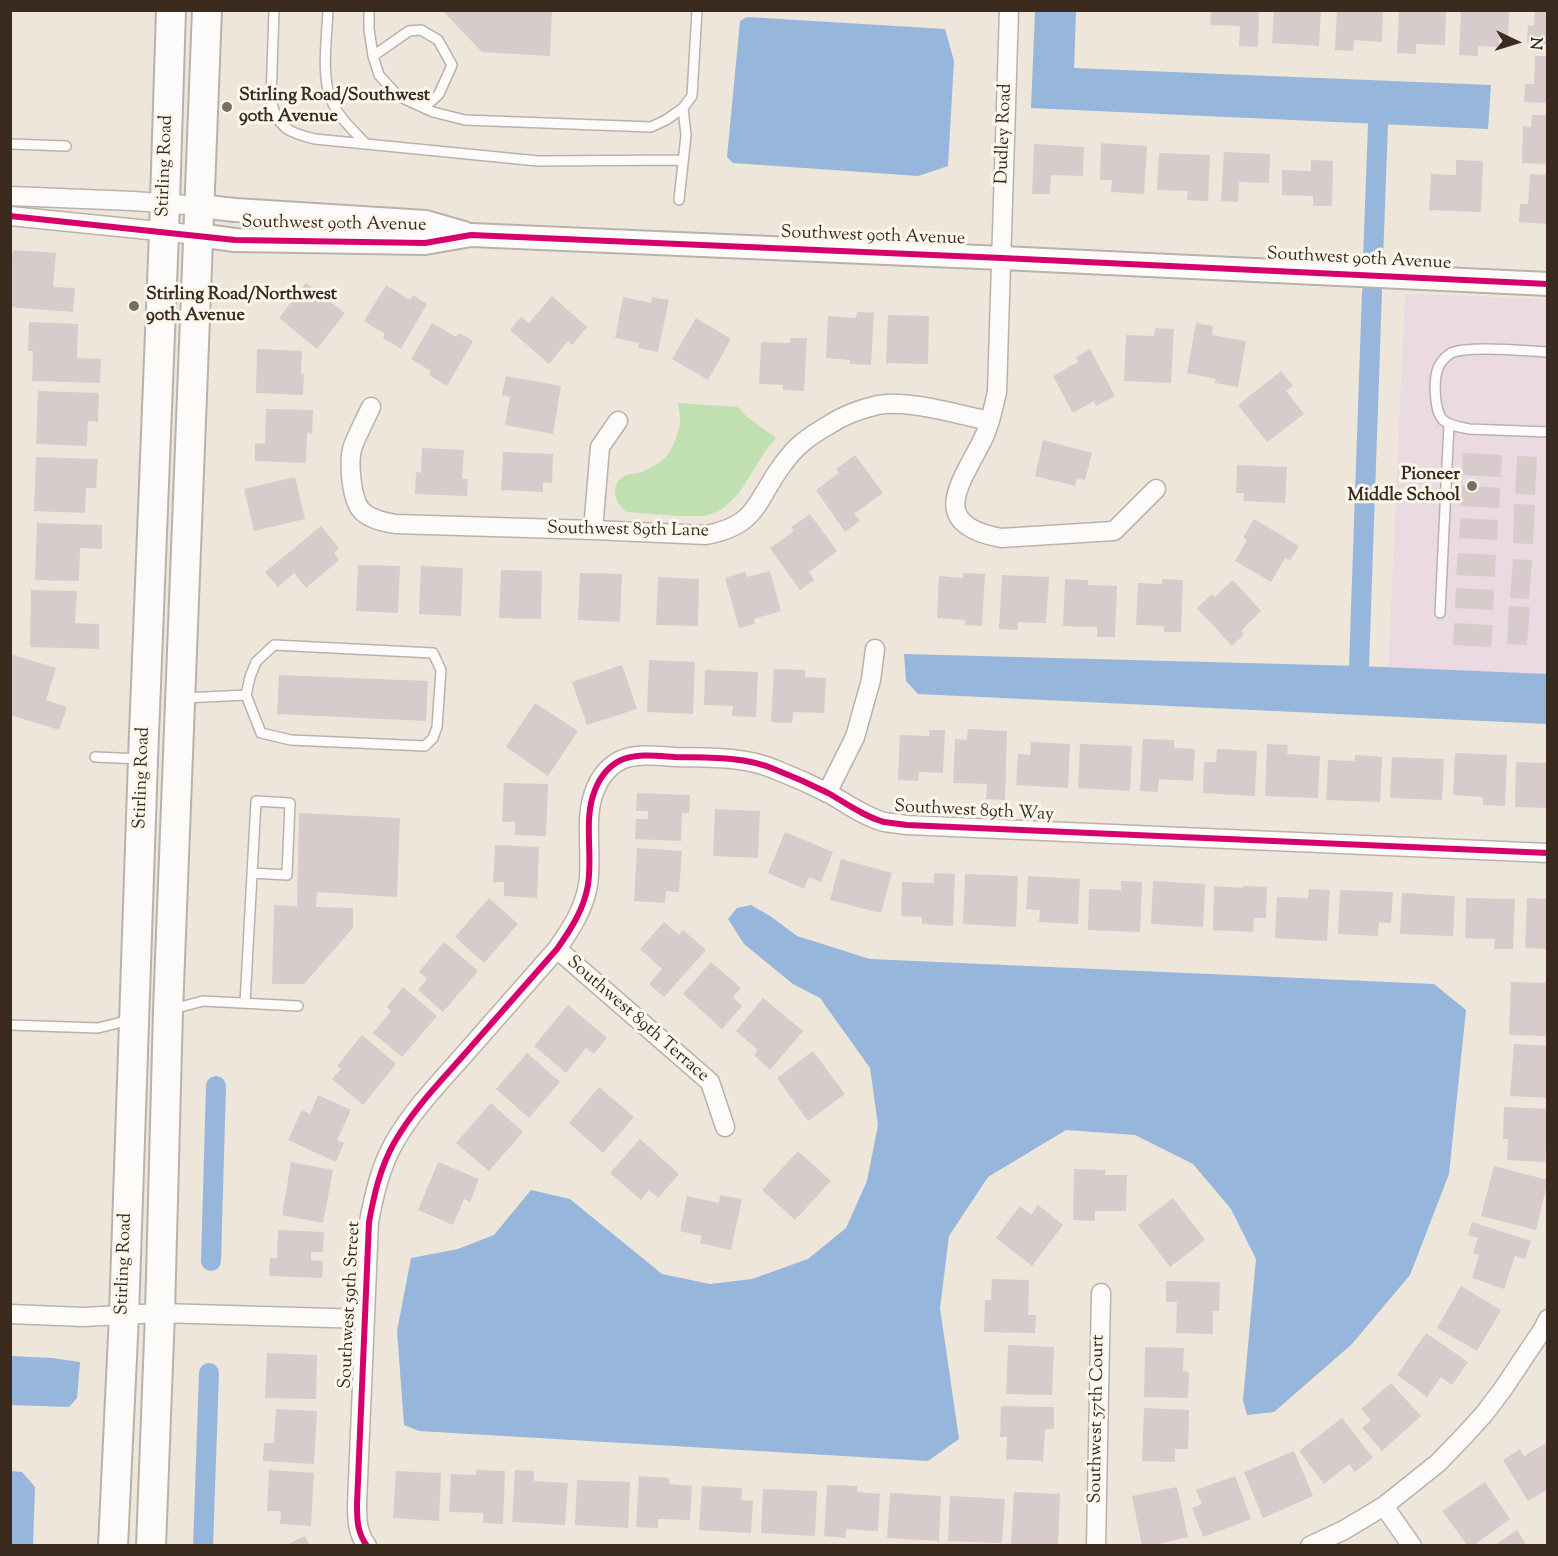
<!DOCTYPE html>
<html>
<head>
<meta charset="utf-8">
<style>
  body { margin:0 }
  #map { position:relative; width:1558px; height:1556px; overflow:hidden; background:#eee6da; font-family:"Sorts Mill Goudy",serif }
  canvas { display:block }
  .frame { position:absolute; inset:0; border:12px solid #3b2a1e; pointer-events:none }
  .north { position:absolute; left:1486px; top:12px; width:60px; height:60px; -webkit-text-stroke:4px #fbf7ec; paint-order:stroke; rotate:94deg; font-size:16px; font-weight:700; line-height:24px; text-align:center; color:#3b2a1e }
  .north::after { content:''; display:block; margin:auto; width:21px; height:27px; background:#3b2a1e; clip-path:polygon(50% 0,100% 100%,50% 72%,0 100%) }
</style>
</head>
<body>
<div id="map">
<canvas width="1558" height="1556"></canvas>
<div class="frame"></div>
<div class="north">N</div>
</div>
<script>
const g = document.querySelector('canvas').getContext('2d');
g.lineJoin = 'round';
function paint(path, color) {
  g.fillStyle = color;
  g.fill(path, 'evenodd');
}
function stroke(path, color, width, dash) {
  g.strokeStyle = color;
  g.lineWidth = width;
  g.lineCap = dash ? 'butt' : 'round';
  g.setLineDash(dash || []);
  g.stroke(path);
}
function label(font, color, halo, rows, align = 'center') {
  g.font = font + ' "Sorts Mill Goudy",serif';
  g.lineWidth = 6;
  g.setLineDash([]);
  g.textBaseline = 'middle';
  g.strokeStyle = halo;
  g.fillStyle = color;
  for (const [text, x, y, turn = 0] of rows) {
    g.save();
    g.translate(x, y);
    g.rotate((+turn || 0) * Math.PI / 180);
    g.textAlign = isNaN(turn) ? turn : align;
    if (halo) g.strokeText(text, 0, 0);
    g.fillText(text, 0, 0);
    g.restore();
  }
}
const built = new Path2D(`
  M1405 294 1547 299V682L1388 674Z`);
const green = new Path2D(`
  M678 403 738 407 747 417 776 438 764 453 739 493 725 507 714 513 704 516H678L627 512C615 504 609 486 623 477 627 474 632 474 637 473 649 470 661 463 669 453 673 448 680 428 680 422 680 416 679 409 678 403Z`);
const water = new Path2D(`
  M1035 11H1076L1074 68 1491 85 1488 129 1031 108Z
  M747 17 945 29 954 61 948 166 918 176 733 163 727 157 740 21Z
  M904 654 1359 666 1547 674V724L918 694 906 681Z
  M751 905 770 916 797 936 870 959 1434 984 1466 1010 1449 1174 1410 1275 1352 1344 1274 1412 1247 1415 1243 1400 1256 1259 1231 1209 1193 1164 1135 1135 1066 1130 988 1177 949 1236 940 1308 959 1439 928 1461 419 1431 404 1425 397 1331 411 1258 458 1249 494 1235 531 1190 570 1199 662 1274 710 1284 752 1279 808 1259 846 1228 867 1181 878 1125 870 1068 820 998 793 984 744 944 728 919 737 908Z
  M11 1356 52 1358 80 1362 77 1398 69 1407 11 1405Z
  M11 1471 22 1472 35 1487 33 1545H11Z`);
const canal = new Path2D(`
  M1373 260 1378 124
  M1359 666 1372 292
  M211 1261 216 1086
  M203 1546 209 1373`);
const building = new Path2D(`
  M442 10H552L550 56 482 52Z
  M1211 10H1259L1258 47 1239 46 1240 26 1210 25Z
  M1274 10H1321L1319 46 1272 43Z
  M1337 10H1383L1382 42 1354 40 1353 51 1335 50Z
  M1399 10H1446L1445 45 1416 44V54L1397 53Z
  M1461 10H1509L1508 39 1499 38V47L1478 46V56L1459 55Z
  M1535 10H1548V44L1527 43 1528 25 1534 26Z
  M1535 56H1548V103L1524 102 1525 84H1534Z
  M1532 115H1548V164L1522 163 1523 126 1531 127Z
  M1101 143 1147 146 1144 194 1111 192 1112 180H1100Z
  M1034 144 1084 147 1083 176 1051 175 1050 194H1032Z
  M1224 152 1270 154 1269 183 1239 182 1238 202 1221 201Z
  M1159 153 1210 155 1208 201 1187 200 1188 191 1157 190Z
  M1311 160 1333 161 1332 206H1313V196L1282 195V170L1311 171Z
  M1456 160 1483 161 1481 212 1429 210 1431 174 1456 175Z
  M1530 174 1548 175V224L1519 222 1520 204H1528Z
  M13 250 56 253 53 287 75 288 73 312 10 307V277Z
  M306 283 345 313 317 349 279 318Z
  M386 285 410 300 413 295 427 304 401 349 383 338 385 334 364 321Z
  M552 296 587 327 572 345 568 341 549 364 510 330 521 317 529 323Z
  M623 297 651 303 652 297 669 300 658 352 638 348 639 343 615 338Z
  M857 312 874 313 871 365 850 364V360L826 358 828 316 856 318Z
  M888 315 929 316 928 364 886 363Z
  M696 318 731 339 708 380 672 359Z
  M29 322 78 324 77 358 101 359 100 383 32 381 33 351H28Z
  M432 323 456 337 459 333 473 341 447 386 429 375 431 371 411 359Z
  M1196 323 1213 326 1212 335 1246 341 1238 387 1215 383 1216 379 1187 373Z
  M1155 328 1174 329 1171 383 1124 381 1126 335 1154 336Z
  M790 338H807L804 391 783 390V385L759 384 761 342 790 343Z
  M257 349 302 351 301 374H304L303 395 256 393Z
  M1090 349 1115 396 1096 406 1094 401 1073 413 1053 376 1078 362 1076 357Z
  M1281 371 1293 386 1286 391 1304 414 1267 442 1238 405Z
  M506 376 561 386 553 434 505 425 510 397 502 395Z
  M38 391 99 393 98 422 88 421 87 446 36 444Z
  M266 409 313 410 312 434 307 433 306 463 255 461V443L265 444Z
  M1043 440 1092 453 1085 480 1077 478 1075 486 1035 476Z
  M422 448 464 450 462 479H468L467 496 415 494 416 472 421 473Z
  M503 452 553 454 552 483 543 482V492L501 490Z
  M1463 453 1502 455 1501 477 1462 475Z
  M855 455 883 493 854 514 860 521 845 532 816 490 839 473 836 469Z
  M1517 456 1537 457 1535 495 1515 494Z
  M36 457 98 459 96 488H86L85 513 34 511Z
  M1237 465 1287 467 1285 503 1243 501 1244 493H1236Z
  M295 477 305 519 254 531 244 489Z
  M1461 485 1500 488 1499 508 1460 506Z
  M1514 504 1535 505 1533 544 1513 543Z
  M810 514 837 551 809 572 814 580 800 590 770 548 794 531 791 527Z
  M1460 518 1498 520 1497 540 1459 538Z
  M1254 519 1299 546 1290 560 1285 558 1271 582 1235 561 1247 540 1243 538Z
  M37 523 102 525V549L80 548 79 581 35 580Z
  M321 526 339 548 334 553 339 560 306 588 294 573 278 587 265 572Z
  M1458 553 1496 555 1495 577 1456 575Z
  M1513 559 1532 560 1529 599 1510 598Z
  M358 565 400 566 398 613 356 611Z
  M421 566 463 568 461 616 419 614Z
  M501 570 542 571 541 619 499 618Z
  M770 571 781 611 754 619 755 624 739 628 725 578 745 572 747 577Z
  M580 573 622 574 620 622 578 620Z
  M963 573 985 574 982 626 965 625V620L937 618 939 576 963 578Z
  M1002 575 1049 577 1046 623 1018 622V630L999 629Z
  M658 577 699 579 698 626 656 625Z
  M1065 579 1088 580V585L1117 586 1115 637H1097V627L1063 626Z
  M1162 579 1183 580 1181 632H1164V626L1136 625 1138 583 1162 584Z
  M1233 580 1261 611 1241 631 1244 634 1232 646 1197 608 1212 594 1215 597Z
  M1456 588 1494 590 1493 610 1455 608Z
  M31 590 77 591 75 623 99 624V649L30 647Z
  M1509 606 1530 607 1527 645 1507 644Z
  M1454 623 1493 625 1491 647 1453 645Z
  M10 654 56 668 46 700 67 707 59 730 10 715Z
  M649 660 695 662 693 714 647 712Z
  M622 665 637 709 587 725 572 682Z
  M774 669 805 670V677L826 678 824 713 793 712 792 723 771 722Z
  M705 670 758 672 756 717 732 716 733 706 704 705Z
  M279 675 428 681 426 721 277 714Z
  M535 703 578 731 548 776 506 747Z
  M968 729 1007 731 1005 800 986 799 987 784 953 783 955 739 967 740Z
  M929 730H945L943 773 919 772 918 781 898 780 900 735 929 736Z
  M1143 739 1174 740V748L1195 749 1193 781 1159 779 1158 792 1140 791Z
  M1031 742 1070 744 1068 788 1016 785 1018 754 1030 755Z
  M1080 744 1132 746 1130 791 1078 788Z
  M1267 744 1288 745 1287 754 1320 756 1318 798 1265 796Z
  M1217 749 1257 751 1255 796 1203 793 1204 762H1216Z
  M1455 753 1507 755 1505 806 1483 805V797L1453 795Z
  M1355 755 1382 757 1380 802 1326 800 1328 760 1355 761Z
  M1392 757 1444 759 1442 800 1390 798Z
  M1516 762 1548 763V808L1515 807Z
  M504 783 548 784 546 836 515 835V822H502Z
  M637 793 690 795 689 813H682L681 841 635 839 636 819H648V811H636Z
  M715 809 760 811 758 858 713 856Z
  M299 813 400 818 397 897 317 892 316 907 353 908V928L304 984H272L274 905 297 906Z
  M785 832 833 852 821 882 809 877 804 889 768 873Z
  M495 845 539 847 537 898 504 896V882H493Z
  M637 848 682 851 679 892 666 891 665 903 634 901Z
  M841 859 892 873 881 913 830 900Z
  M934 873 955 874 953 926 922 924V917L901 916 902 882 934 883Z
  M965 874 1018 876 1016 927 963 924Z
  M1028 876 1080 879 1078 924 1039 922 1040 910 1026 909Z
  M1121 881 1142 882 1140 932 1088 930 1089 889 1121 890Z
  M1153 881 1205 884 1203 927 1151 924Z
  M1214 886 1243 888V886L1267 887 1266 918H1254L1253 932 1213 930Z
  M1309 889 1330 890 1327 941 1275 938 1277 897 1308 898Z
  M1340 890 1393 892 1391 923 1379 922 1378 936 1338 934Z
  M1402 893 1455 896 1453 936 1400 934Z
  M489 898 518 924 484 963 455 937Z
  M1466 898 1515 899 1513 949H1494L1495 939 1465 938Z
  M1527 898 1548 899V949L1525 948Z
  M664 922 679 935 683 930 706 950 664 997 649 984 662 969 640 949Z
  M444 942 478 971 443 1012 418 990 427 979 419 972Z
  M711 962 741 988 733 997 742 1006 722 1029 683 994Z
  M1511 982 1548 983V1036L1509 1035Z
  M403 987 437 1016 402 1057 373 1033 391 1011 387 1007Z
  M763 998 803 1031 770 1070 754 1055 758 1050 736 1031Z
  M568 1005 607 1038 594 1054 586 1048 566 1073 534 1046Z
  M362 1035 396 1064 363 1105 332 1079 341 1069 337 1066Z
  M1514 1044 1548 1046V1098L1510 1096Z
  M813 1051 845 1094 808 1121 777 1078Z
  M527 1053 560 1082 529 1118 496 1089Z
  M599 1087 634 1117 603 1153 569 1123Z
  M318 1095 351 1110 337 1140 344 1143 336 1162 288 1140 302 1110 310 1114Z
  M491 1103 523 1132 489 1171 456 1143Z
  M1504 1107 1548 1109 1545 1162 1507 1160 1508 1139H1503Z
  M640 1139 679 1174 658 1198 649 1190 641 1200 610 1173Z
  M798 1151 831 1181 795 1220 762 1190Z
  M291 1162 333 1170 323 1223 282 1215Z
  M438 1162 479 1179 470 1202 464 1199 453 1225 418 1210Z
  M1494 1166 1548 1180 1536 1230 1481 1216Z
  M1074 1169 1105 1170V1175H1127L1126 1211H1095V1221L1073 1220Z
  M720 1195 742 1199 731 1250 700 1243 702 1236 680 1231 687 1196 719 1203Z
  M1173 1198 1205 1240 1170 1267 1138 1225Z
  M1038 1205 1063 1225 1032 1266 996 1238 1020 1206 1031 1215Z
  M1472 1222 1531 1241 1525 1259 1515 1256 1504 1289 1472 1278 1479 1255 1473 1253 1478 1238 1468 1235Z
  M278 1230 324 1232 323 1252H311V1260L323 1261 322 1278 269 1276 270 1258H277Z
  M992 1279 1029 1280 1028 1315H1036L1035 1333 984 1332 985 1300H991Z
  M1166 1281 1220 1282 1219 1311H1213V1334L1176 1333 1177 1302H1166Z
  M1461 1286 1501 1310 1477 1351 1437 1328Z
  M1426 1333 1468 1362 1452 1385 1441 1377 1427 1397 1397 1375Z
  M1008 1345 1054 1347 1052 1395 1006 1394Z
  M1145 1347 1184 1348 1183 1371 1189 1372 1188 1398 1144 1397Z
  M267 1353 317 1355 316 1399 265 1398Z
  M1391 1383 1421 1416 1382 1451 1362 1428 1371 1420 1361 1409Z
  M1001 1406 1054 1407V1429H1045L1043 1461 1006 1459 1007 1437H1000Z
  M1144 1408 1189 1410 1188 1449H1175V1462L1142 1461Z
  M276 1409 317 1411 314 1464 263 1461 264 1443H274Z
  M1342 1418 1373 1458 1355 1472 1349 1464 1324 1484 1299 1451Z
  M1548 1442V1489L1528 1501 1503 1460 1520 1449 1524 1456Z
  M1294 1451 1313 1496 1263 1518 1244 1472Z
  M269 1470 314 1473 311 1526 280 1524 281 1511H267Z
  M477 1470 505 1471 503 1524 483 1523V1513L449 1512 451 1474 476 1475Z
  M515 1470 534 1471V1481L568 1483 565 1525 512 1522Z
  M396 1471 441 1473 439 1521 393 1518Z
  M639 1476 669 1478V1484L692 1486 690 1520 658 1519V1528L636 1527Z
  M1235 1476 1251 1519 1203 1537 1192 1508 1202 1504 1196 1490Z
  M577 1480 630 1482 628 1528 575 1525Z
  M1485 1482 1510 1519 1473 1546H1468L1442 1511Z
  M827 1485 857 1486V1492L880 1494 878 1531 846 1529V1538L824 1536Z
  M702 1486 742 1488 741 1500 753 1501 751 1533 699 1530Z
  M1177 1487 1188 1537 1150 1546H1142L1132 1496Z
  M763 1489 817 1491 815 1536 761 1533Z
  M1014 1492 1060 1494 1058 1546 1011 1545Z
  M890 1493 941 1496 939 1541 887 1538Z
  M950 1496 1005 1499 1002 1543 948 1541Z
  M1517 1530 1527 1546H1493Z
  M305 1536 310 1546H284Z`);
const service = new Path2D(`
  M274 10 271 100C277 128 289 133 315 139L538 161 683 160
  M328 10C327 35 321 78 331 99 338 117 353 130 366 144
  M369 10V29L373 56 379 75 398 96 433 112 465 120 651 127 666 120 683 108 692 96 697 10
  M373 56 409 31 421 30 438 40 452 65 439 94 424 108
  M10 144 66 146
  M679 200 686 135 683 108
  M1548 352C1525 351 1469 345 1451 353 1445 357 1439 364 1437 371 1434 382 1434 411 1443 420 1450 426 1460 427 1469 429L1548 432
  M1440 613 1449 424
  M274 645 433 653 441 670 437 727 433 738 425 746 291 740 261 733 246 695 250 677 256 662Z
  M183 698 246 695
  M95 757 141 759
  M245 1003 256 801 290 803 287 875 252 873
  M173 1009 203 1001 298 1006
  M10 1025 98 1028 130 1020`);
const minor = new Path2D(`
  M1009 10 997 392C993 409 990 426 982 441 960 485 927 524 1001 538L1114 531 1156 489
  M10 196 133 201 199 206
  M10 216 198 235
  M371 407C365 420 358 433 353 446 348 460 351 498 361 510 369 519 384 522 395 524L593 530 706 535C759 525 755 501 783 464 796 446 808 437 827 426 842 416 860 409 878 405 907 399 960 415 990 421
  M593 530 600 447 618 421
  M827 793 855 737 871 680 875 649
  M557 949 710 1082 725 1127
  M10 1314 83 1317 160 1313 365 1319
  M1384 1506 1412 1546
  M367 1546C357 1532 357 1520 357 1504L369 1222C374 1195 380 1168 394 1143 412 1111 438 1084 462 1057 494 1021 525 985 557 949 571 929 584 909 588 885 593 854 583 819 595 790 600 777 609 766 621 760 638 753 658 756 675 757 708 758 743 756 774 769 792 776 810 784 828 793 846 803 863 816 884 822 891 823 899 824 907 825L1548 853
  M1096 1546 1101 1293
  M1310 1546 1344 1530 1384 1506 1438 1463 1465 1435 1484 1414 1503 1389 1543 1329 1548 1319`);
const tertiary = new Path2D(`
  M199 206 235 210 426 222 464 233
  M198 235 235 240 425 243 471 235 1002 258 1548 284`);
const primary = new Path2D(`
  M113 1546 124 1315 143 759 164 233 171 10
  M151 1546 160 1313 168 1011 207 10`);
const cycleway = new Path2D(`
  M10 216 235 240 425 243 471 235 1002 258 1548 284
  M367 1546C357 1532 357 1520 357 1504L369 1222C374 1195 380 1168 394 1143 412 1111 438 1084 462 1057 494 1021 525 985 557 949 571 929 584 909 588 885 593 854 583 819 595 790 600 777 609 766 621 760 638 753 658 756 675 757 708 758 743 756 774 769 792 776 810 784 828 793 846 803 863 816 884 822 891 823 899 824 907 825L1548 853`);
const markers = [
  [227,107,6,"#7a6c60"],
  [134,306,6,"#7a6c60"],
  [1472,486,6,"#7a6c60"]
];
const poiNames = [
  ["Stirling Road/Southwest",239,97],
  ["90th Avenue",239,118],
  ["Stirling Road/Northwest",146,296],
  ["90th Avenue",146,317],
  ["Pioneer",1460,476,"right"],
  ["Middle School",1460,497,"right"]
];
const streetNames = [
  ["Dudley Road",1005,134,-88],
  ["Stirling Road",166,166,-88],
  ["Southwest 90th Avenue",334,225,1],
  ["Southwest 90th Avenue",873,237,2],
  ["Southwest 90th Avenue",1359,260,3],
  ["Southwest 89th Lane",628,531,1],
  ["Stirling Road",143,778,-88],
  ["Southwest 89th Way",974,812,3],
  ["Southwest 89th Terrace",637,1020,41],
  ["Stirling Road",125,1264,-88],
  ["Southwest 59th Street",351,1305,-87],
  ["Southwest 57th Court",1098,1419,-89]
];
paint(built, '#ecdae3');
paint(green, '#c1e0b2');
paint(water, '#97b6db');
stroke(canal, '#97b6db', 20);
paint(building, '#d7cbcb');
stroke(service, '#b9b2aa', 12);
stroke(minor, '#b9b2aa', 21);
stroke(tertiary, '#b9b2aa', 26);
stroke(primary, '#b9b2aa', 32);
stroke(service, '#fcfbf9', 9);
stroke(minor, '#fcfbf9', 18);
stroke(tertiary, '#fcfbf9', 22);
stroke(primary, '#fcfbf9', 28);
stroke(cycleway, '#d6006c', 6);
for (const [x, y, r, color] of markers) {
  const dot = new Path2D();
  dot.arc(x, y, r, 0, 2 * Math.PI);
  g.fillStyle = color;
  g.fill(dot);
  stroke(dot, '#fbf7ec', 2);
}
label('bold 18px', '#3b2a1e', '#fbf7ec', poiNames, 'left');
label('18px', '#3b2a1e', '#fbf7ec', streetNames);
</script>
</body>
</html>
